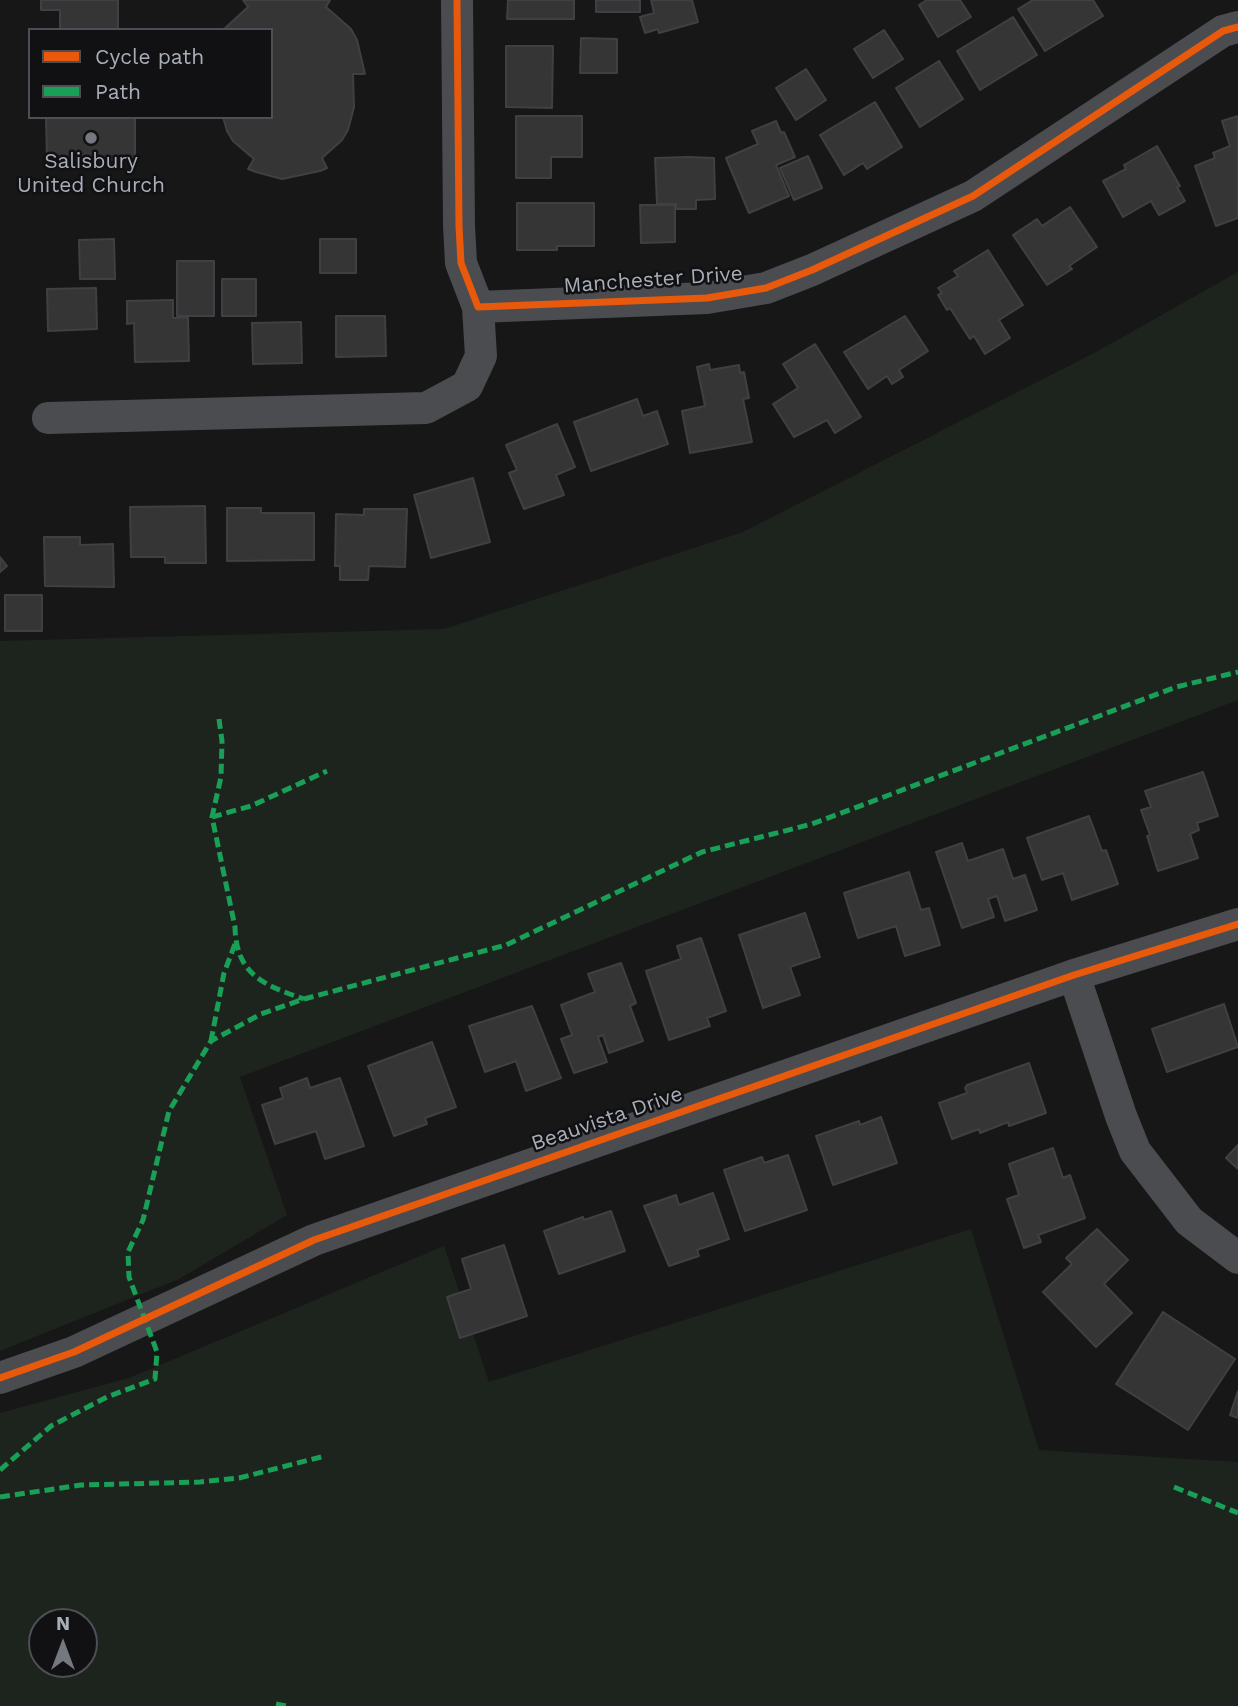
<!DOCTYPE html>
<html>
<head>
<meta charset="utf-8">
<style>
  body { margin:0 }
  #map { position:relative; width:1238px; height:1706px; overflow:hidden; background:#171717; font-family:"Work Sans",sans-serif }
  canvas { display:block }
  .legend { position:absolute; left:28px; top:28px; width:245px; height:91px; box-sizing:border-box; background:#111113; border:2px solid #4d4f55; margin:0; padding:9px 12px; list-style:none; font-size:21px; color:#a8adb8 }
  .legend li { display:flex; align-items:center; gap:14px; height:35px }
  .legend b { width:35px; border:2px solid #4d4f55 }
  .north { position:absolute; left:28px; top:1608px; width:70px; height:70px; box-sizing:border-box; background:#111113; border:2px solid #4d4f55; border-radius:50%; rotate:0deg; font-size:19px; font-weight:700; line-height:28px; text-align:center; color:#a8adb8 }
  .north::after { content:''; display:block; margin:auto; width:24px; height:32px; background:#757880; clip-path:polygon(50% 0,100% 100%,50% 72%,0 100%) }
</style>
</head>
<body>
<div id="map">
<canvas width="1238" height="1706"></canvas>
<ul class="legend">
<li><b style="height:9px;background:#e8590c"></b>Cycle path</li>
<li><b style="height:9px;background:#1a9f57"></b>Path</li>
</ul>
<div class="north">N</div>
</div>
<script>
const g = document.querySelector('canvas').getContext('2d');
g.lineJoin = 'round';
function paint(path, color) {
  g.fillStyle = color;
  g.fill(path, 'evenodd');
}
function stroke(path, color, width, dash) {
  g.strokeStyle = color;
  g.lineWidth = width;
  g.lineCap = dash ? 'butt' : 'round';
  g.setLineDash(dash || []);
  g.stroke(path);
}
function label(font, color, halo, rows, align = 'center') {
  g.font = font + ' "Work Sans",sans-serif';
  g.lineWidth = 5;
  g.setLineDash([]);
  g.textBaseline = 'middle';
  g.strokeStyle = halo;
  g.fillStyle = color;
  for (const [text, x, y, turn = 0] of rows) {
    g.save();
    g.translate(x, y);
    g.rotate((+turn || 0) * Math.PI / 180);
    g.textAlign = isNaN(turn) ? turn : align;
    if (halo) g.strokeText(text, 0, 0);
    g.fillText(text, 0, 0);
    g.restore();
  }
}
const green = new Path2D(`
  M1238 272V700L240 1077 287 1215 179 1279 0 1351V641L444 629 743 532 1096 352Z
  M971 1229 1039 1450 1238 1462V1706H0V1413L129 1378 444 1246 489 1382ZM42 1622H84V1664H42Z`);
const building = new Path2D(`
  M41 0H118V30H60V10H41Z
  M243 0H330L326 7 351 29 357 40 365 74H353L354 107 348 130 342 140 322 158 327 168 320 171 282 179 256 172 248 169 254 159 233 141 227 131 223 117H271V30H223L248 7Z
  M508 0H574V19H507Z
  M596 0H640V12H596Z
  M651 0H692L698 22 659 33 658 29 645 33 640 17 654 13Z
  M927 0H960L971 17 938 37 919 5Z
  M1033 0H1093L1103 16 1045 51 1018 9Z
  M1013 17 1037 55 980 90 957 51Z
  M884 30 903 59 873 78 854 49Z
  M581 38 617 39V73H580Z
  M506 46H553L552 108 506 107Z
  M939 61 963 99 920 127 896 88Z
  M806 69 826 100 796 120 776 88Z
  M875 102 902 147 867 169 863 163 844 175 820 135Z
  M516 116H582V157H551V178H516Z
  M1238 116V218L1216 226 1195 166 1215 158 1213 153 1230 146 1222 121Z
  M46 117H135V160H47Z
  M776 121 781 133 784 132 795 157 776 165 789 196 749 213 726 158 758 144 752 131Z
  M1157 146 1180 186 1177 187 1185 201 1159 215 1151 201 1123 217 1103 181 1126 169 1124 165Z
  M808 156 822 188 794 200 780 168Z
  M688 157 714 158 715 199 696 200V209H676V204H657L655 158Z
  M517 203H594V246H557V250H517Z
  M640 205H675V242L641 243Z
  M1070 207 1097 247 1069 266 1072 269 1047 285 1013 235 1037 219 1042 226Z
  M114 239 115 279H80L79 240Z
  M320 239H356V273H320Z
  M988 250 1023 305 999 320 1010 338 985 354 974 336 970 339 950 308 947 310 938 295 942 293 938 288 958 276 954 271Z
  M177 261H214V316H177Z
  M222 279H256V316H222Z
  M96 288 97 329 48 331 47 289Z
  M173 300V318L188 317 189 361 135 362 134 323 127 324V301Z
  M336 316H385L386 356 336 357Z
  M905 316 928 351 899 370 903 377 892 384 887 376 868 389 844 352Z
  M301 322 302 363 253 364 252 323Z
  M815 344 861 417 835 433 827 420 794 437 773 404 798 388 783 364Z
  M709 364 710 370 739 365 740 373 744 372 749 398 743 399 752 442 690 453 682 411 705 406 697 367Z
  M637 399 643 416 657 411 668 444 591 471 574 422Z
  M557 424 575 467 556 475 564 495 524 509 509 473 517 470 506 445Z
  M473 478 490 542 431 558 414 495Z
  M205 506 206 563H165V557H131L130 507Z
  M227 508H261V513H314V560L227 561Z
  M364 509H407L405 567 369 566 368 580H340V566H335L336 514 364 515Z
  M44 537H80V545L113 544 114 587 45 586Z
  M0 557 7 566 0 572Z
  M5 595H42V631H5Z
  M1203 772 1218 816 1197 823 1199 830 1190 834 1198 858 1158 871 1147 836 1150 835 1141 810 1151 807 1145 791Z
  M1089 816 1102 851 1106 850 1118 884 1072 900 1063 873 1042 880 1027 838Z
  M962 843 968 861 1003 849 1013 879 1025 875 1037 910 1005 921 997 896 988 899 994 917 962 928 936 852Z
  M909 872 921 910 929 908 940 945 905 956 896 926 858 938 844 893Z
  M805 913 820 957 790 967 800 995 763 1008 739 935Z
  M701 938 726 1011 707 1018 710 1026 669 1040 646 971 681 959 677 946Z
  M621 963 636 1003 630 1006 643 1041 609 1053 603 1035 598 1037 607 1062 574 1073 561 1039 572 1035 561 1005 595 992 588 974Z
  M1224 1004 1238 1047 1167 1072 1152 1029Z
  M532 1006 561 1078 526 1091 516 1061 485 1072 469 1026Z
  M432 1042 456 1107 425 1118 427 1124 394 1136 368 1066Z
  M1029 1063 1046 1113 1009 1126 1008 1122 980 1133 979 1129 952 1139 939 1103 967 1093 965 1088 967 1085Z
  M307 1078 310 1088 340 1078 364 1146 325 1159 316 1131 275 1144 262 1105 283 1098 280 1088Z
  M881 1117 897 1163 833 1185 816 1136 859 1121 860 1125Z
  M1238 1145V1169L1226 1158Z
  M1053 1148 1063 1178 1070 1175 1085 1218 1038 1235 1041 1242 1024 1248 1007 1199 1019 1195 1009 1164Z
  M788 1155 807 1210 745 1231 724 1170 762 1157 764 1163Z
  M713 1193 729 1239 697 1250 699 1256 669 1266 644 1206 676 1195 679 1205Z
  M611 1211 625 1251 559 1274 544 1231 583 1217 584 1220Z
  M1097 1229 1128 1260 1104 1284 1132 1313 1096 1347 1043 1292 1072 1264 1066 1258Z
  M504 1245 527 1316 460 1338 447 1297 471 1289 462 1259Z
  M1163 1312 1235 1359 1188 1430 1116 1384Z
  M1238 1391V1418L1230 1415Z`);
const minor = new Path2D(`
  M457 0 459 226 461 263 478 307 707 298 766 288 812 270 973 196 1223 31 1238 27
  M48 418 426 408 467 386 481 356 478 307
  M1074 975 1121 1116 1135 1151 1189 1221 1238 1258
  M0 1378 74 1352 314 1240 1074 975 1238 924`);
const quiet = new Path2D(`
  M219 719 222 741 221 777 212 817 235 927C236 974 263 985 304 999
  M212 817 251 806 327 771
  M211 1041 224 973 235 944
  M0 1470 51 1426 107 1397 155 1379 157 1352 129 1277 128 1252 143 1220 169 1111 211 1041 261 1014 304 999 506 945 702 852 812 824 1176 687 1238 672
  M1174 1487 1238 1513
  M0 1497 81 1485 200 1482 239 1478 325 1456
  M276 1704 286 1706`);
const cycleway = new Path2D(`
  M457 0 459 226 461 263 478 307 707 298 766 288 812 270 973 196 1223 31 1238 27
  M0 1378 74 1352 314 1240 1074 975 1238 924`);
const markers = [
  [91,138,7,"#757880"]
];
const poiNames = [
  ["Salisbury",91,162],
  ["United Church",91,186]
];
const streetNames = [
  ["Manchester Drive",653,280,-4],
  ["Beauvista Drive",607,1119,-19]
];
paint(green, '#1d241e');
paint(building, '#353536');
stroke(building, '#3f4043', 2);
stroke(minor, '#4b4c50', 32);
stroke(quiet, '#1a9f57', 5, [10, 5]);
stroke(cycleway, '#e8590c', 7);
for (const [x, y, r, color] of markers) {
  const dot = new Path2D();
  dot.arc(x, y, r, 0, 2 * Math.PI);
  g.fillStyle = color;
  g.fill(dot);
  stroke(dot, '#111113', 2.5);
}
label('21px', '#a8adb8', '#111113', poiNames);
label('21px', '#a8adb8', '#111113', streetNames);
</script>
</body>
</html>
